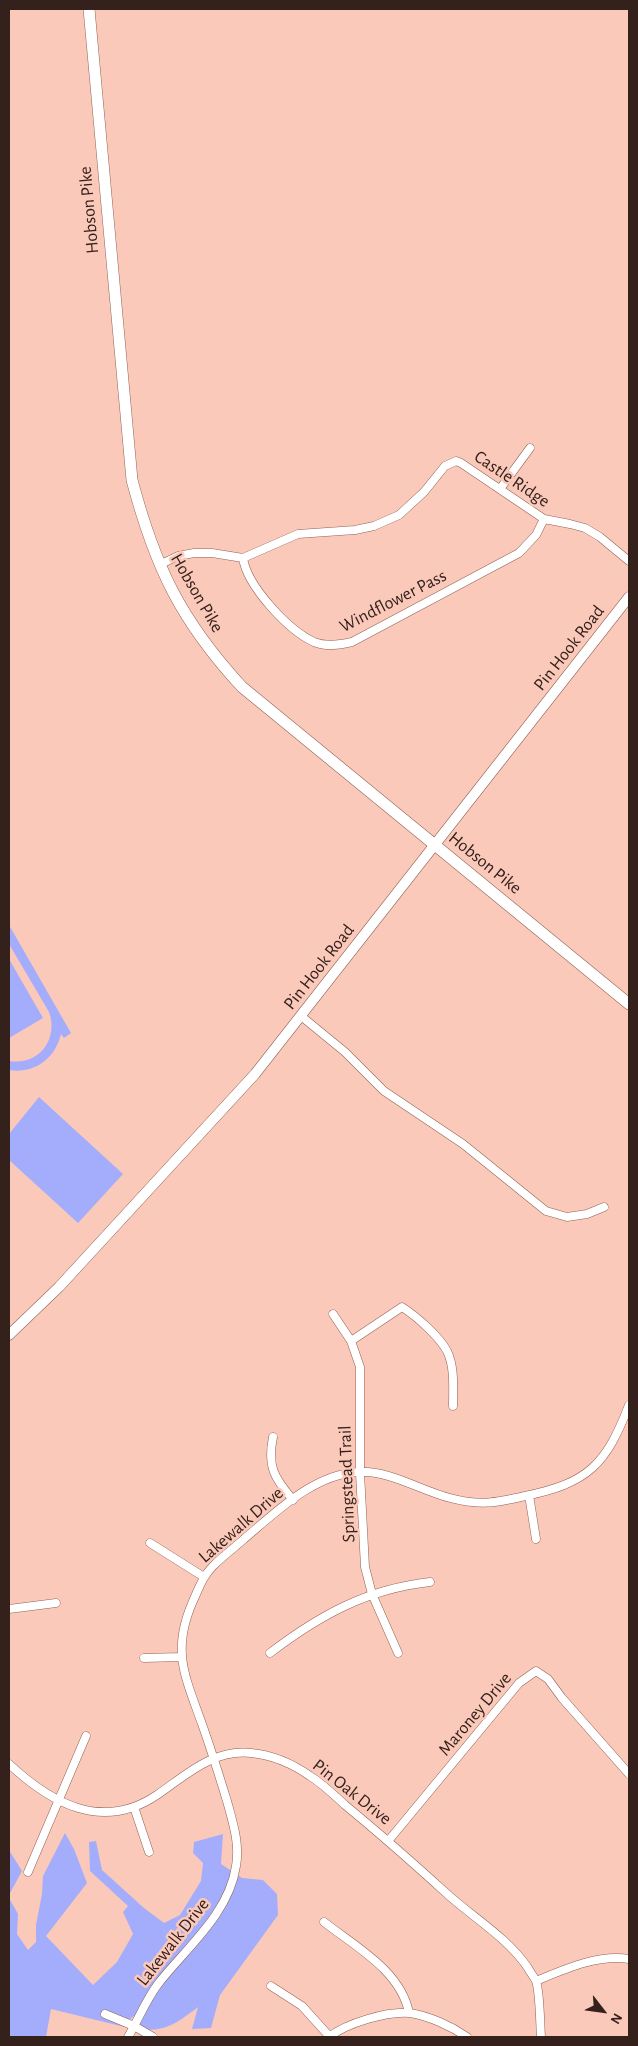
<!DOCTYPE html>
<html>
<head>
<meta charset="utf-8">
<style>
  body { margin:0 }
  #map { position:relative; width:638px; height:2046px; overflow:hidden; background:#fbc9ba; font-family:"Alegreya Sans",sans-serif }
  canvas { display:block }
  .frame { position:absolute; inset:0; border:10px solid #34211c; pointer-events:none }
  .north { position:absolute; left:578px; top:1986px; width:50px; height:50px; -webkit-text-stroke:4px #fbc9ba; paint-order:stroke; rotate:120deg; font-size:14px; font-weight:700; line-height:20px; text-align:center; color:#34211c }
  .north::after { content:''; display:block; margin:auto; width:18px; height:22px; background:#34211c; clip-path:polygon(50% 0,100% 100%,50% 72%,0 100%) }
</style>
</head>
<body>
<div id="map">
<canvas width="638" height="2046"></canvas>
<div class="frame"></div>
<div class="north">N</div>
</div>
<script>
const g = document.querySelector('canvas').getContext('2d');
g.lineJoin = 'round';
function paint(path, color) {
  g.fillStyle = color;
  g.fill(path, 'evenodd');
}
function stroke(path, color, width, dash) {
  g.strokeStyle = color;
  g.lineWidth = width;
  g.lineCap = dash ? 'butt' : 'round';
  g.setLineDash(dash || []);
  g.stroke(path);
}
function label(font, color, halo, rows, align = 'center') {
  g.font = font + ' "Alegreya Sans",sans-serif';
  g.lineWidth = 5;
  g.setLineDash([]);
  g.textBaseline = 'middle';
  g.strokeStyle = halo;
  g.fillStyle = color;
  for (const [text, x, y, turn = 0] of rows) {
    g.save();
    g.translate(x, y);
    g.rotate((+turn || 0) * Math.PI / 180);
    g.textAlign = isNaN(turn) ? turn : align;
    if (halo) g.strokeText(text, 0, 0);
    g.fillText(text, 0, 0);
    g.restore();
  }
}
const green = new Path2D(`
  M9 925 71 1033 64 1038 61 1034C55 1059 34 1074 9 1070V1061C38 1066 59 1040 49 1012L9 944Z
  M9 959 43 1018 9 1038Z
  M39 1097 123 1174 78 1223 9 1160V1134Z
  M65 1833 74 1849 87 1883 46 1936 93 1985 117 1962 133 1934 123 1912 128 1906 90 1871 89 1842 96 1841 102 1870 144 1908 164 1923 180 1915 201 1881 203 1863 193 1853 194 1842 223 1834 221 1864 242 1878 263 1880 277 1894 278 1915 220 1995 211 2028 192 2029 198 2007C181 2020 165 2033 142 2029L134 2016 127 2021 125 2027 51 2009 46 2037H9V1898L18 1914 17 1934 28 1950 36 1942V1925L42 1894 43 1876Z
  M9 1850 22 1871 9 1895Z`);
const street = new Path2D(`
  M500 489 530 448
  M243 558C247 586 288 630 314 642 326 647 339 645 352 642L519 553 536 535 544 519
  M159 565 178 556 194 553H212L243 558 298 534 355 530 374 526 399 515 424 492 445 466 456 461 461 463 544 519 570 524 585 528 600 537 629 561
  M301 1016 345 1052 384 1091 463 1144 546 1211 567 1217 587 1214 604 1207
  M333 1314 351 1341 360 1367V1473L365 1567 372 1594 398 1653
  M351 1341 402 1307C416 1316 439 1336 447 1351 455 1367 453 1389 453 1406
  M273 1437C267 1466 274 1478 293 1500
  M529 1495 536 1539
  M150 1543 204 1577
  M9 1609 56 1603
  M270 1653C320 1615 367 1589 430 1582
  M144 1658 181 1657
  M9 1764C51 1803 102 1832 157 1795 186 1775 213 1749 251 1753 272 1755 293 1764 310 1776 323 1784 334 1795 345 1805 379 1833 412 1862 445 1892 472 1917 507 1937 528 1968 530 1972 534 1977 536 1981 540 1992 540 2024 541 2037
  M134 1807 149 1852
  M389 1840 519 1683 536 1671 548 1679 562 1698 629 1774
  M28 1872 86 1736
  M324 1922C356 1947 401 1971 409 2013
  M536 1981C565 1969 598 1954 629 1959
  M271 1986 302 2006 330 2037
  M105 2014 134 2026 153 2037
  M128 2037C138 2020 146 2000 158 1984 186 1948 229 1914 236 1866 240 1844 233 1823 227 1801 219 1775 211 1749 202 1724 185 1676 171 1651 193 1601 199 1588 203 1576 213 1566 223 1556 234 1548 244 1539 276 1512 313 1475 357 1472 390 1470 419 1490 450 1498 480 1506 495 1503 525 1496 588 1483 606 1465 629 1405
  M329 2037C347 2023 387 2011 410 2013 429 2016 451 2026 467 2037`);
const secondary = new Path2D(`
  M9 1335 59 1287 255 1074 629 597`);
const primary = new Path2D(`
  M89 9 132 480C155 567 181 621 242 687L629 1004`);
const streetNames = [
  ["Hobson Pike",89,210,-95],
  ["Castle Ridge",512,479,34],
  ["Hobson Pike",197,593,60],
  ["Windflower Pass",393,601,-27],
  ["Pin Hook Road",569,648,-52],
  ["Hobson Pike",485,863,39],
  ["Pin Hook Road",319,967,-52],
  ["Springstead Trail",347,1484,-92],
  ["Lakewalk Drive",241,1525,-41],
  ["Maroney Drive",475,1714,-50],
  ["Pin Oak Drive",352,1792,38],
  ["Lakewalk Drive",173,1942,-52]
];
paint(green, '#a3adfc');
stroke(street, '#8e6255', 9);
stroke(secondary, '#8e6255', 11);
stroke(primary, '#8e6255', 12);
stroke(street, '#fff', 8);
stroke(secondary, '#fff', 10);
stroke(primary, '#fff', 11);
label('18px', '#34211c', '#fbc9ba', streetNames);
</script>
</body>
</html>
